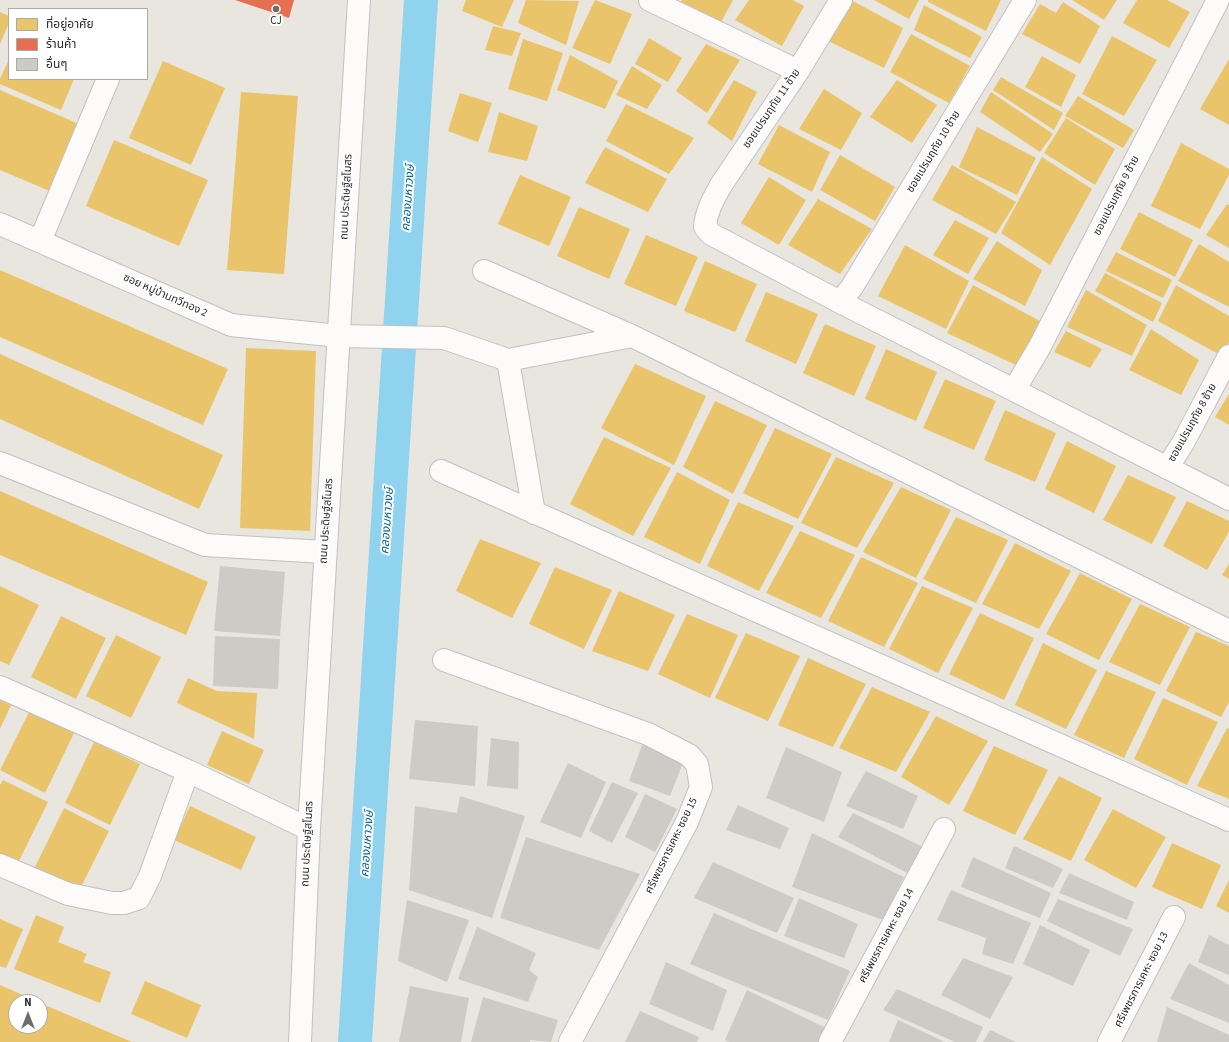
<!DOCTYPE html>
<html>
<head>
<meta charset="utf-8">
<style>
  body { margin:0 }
  #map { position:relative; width:1229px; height:1042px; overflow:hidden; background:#e9e5df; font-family:"Source Sans 3","Noto Sans Thai",sans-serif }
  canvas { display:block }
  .legend { position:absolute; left:8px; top:8px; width:140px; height:72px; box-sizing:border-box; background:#fff; border:1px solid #aaa; margin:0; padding:5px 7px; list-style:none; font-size:12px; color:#2a2a2a }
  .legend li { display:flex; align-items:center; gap:8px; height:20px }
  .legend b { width:20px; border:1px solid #aaa }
  .north { position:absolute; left:8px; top:994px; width:40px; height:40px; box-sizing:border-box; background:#fff; border:1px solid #aaa; border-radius:50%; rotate:0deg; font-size:11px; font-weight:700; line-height:16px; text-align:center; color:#2a2a2a }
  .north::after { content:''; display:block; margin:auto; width:14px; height:18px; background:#6d6b69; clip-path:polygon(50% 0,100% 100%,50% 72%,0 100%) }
</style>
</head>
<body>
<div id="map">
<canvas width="1229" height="1042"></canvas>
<ul class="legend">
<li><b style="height:11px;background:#e9c46a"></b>ที่อยู่อาศัย</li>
<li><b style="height:11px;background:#e76f51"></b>ร้านค้า</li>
<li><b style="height:11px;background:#cecbc6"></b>อื่นๆ</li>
</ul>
<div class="north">N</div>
</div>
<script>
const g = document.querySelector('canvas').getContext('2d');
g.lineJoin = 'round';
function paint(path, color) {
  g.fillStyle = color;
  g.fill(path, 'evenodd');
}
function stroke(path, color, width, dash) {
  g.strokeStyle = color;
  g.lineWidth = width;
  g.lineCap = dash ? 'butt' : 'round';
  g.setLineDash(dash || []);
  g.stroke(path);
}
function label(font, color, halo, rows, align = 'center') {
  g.font = font + ' "Source Sans 3","Noto Sans Thai",sans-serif';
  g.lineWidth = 4;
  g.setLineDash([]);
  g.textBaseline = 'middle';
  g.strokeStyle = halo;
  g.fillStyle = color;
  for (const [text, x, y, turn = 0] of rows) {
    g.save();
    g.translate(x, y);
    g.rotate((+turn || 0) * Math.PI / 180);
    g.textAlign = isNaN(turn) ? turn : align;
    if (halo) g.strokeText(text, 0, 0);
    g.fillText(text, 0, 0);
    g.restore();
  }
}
const homes = new Path2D(`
  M466 0H514L502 27 462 11Z
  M526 0 579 1 566 45 518 23Z
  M595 0 632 14 610 64 572 48Z
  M682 0H733L719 26 679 5Z
  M749 0H793L804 6 782 46 735 20Z
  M851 0 903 28 884 68 826 40Z
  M874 0H919L909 19Z
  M928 0H1001L986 31 928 2Z
  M1072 0H1117L1104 20Z
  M1137 0H1167L1190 12 1169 48 1123 23Z
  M1063 2 1100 26 1080 64 1022 34 1040 4 1056 13Z
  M924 5 982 37 970 58 914 30Z
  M0 12 9 16V23L0 44Z
  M493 26 521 33 512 56 485 50Z
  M911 34 970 66 949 103 890 72Z
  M1112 36 1157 60 1124 116 1082 94Z
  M649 38 682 58 668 82 635 64Z
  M523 39 563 53 547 101 508 89Z
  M706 44 740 60 707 113 676 91Z
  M570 55 618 81 605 109 557 90Z
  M1042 56 1076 75 1061 107 1025 87Z
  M9 59V79H74L61 110 0 84V79Z
  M1229 59V125L1200 109Z
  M163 61 225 88 191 165 129 138Z
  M632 66 662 85 647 109 616 95Z
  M1001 77 1063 113 1054 130 993 90Z
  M734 80 757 92 732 141 707 123Z
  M897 80 937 105 912 143 870 117Z
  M824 89 862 113 841 150 799 129Z
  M0 90 81 125 52 192 0 170Z
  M241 92 298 96 284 274 227 270Z
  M991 92 1053 134 1040 152 980 112Z
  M460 93 492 103 478 142 448 131Z
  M1078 96 1134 130 1123 148 1065 116Z
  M626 104 694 138 669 174 606 141Z
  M499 112 538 126 527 161 488 152Z
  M1066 118 1115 149 1095 185 1044 153Z
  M779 125 830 152 812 192 758 164Z
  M977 127 1036 158 1017 195 959 167Z
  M114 140 208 180 179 246 86 206Z
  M1181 143 1229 169V175L1200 229 1151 206Z
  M605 147 667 179 648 212 585 183Z
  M840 155 895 187 875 221 820 190Z
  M1042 157 1092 189 1050 265 1001 233Z
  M952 165 1016 202 996 234 932 200Z
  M520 175 571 197 549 246 498 224Z
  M769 177 806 200 779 245 741 223Z
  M818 199 872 229 840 274 788 245Z
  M1227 204 1229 205V248L1206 235Z
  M579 207 630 229 609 279 557 256Z
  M1139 212 1193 240 1175 277 1120 249Z
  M955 220 989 238 968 274 933 255Z
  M646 235 698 257 676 306 624 284Z
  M997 241 1042 270 1025 306 973 279Z
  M1199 244 1229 262V307L1178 281Z
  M905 245 969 281 946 329 878 296Z
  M1116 252 1172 280 1163 298 1106 271Z
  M705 261 757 284 735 332 684 311Z
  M0 270 228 369 203 425 0 337Z
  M1105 273 1162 303 1153 322 1095 291Z
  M973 285 1040 321 1018 366 947 333Z
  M1176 285 1229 316V342L1222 356 1158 321Z
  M1086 290 1147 325 1132 356 1067 327Z
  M766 292 818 314 796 364 745 341Z
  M825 324 876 346 854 396 803 373Z
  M1151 329 1199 360 1181 395 1129 370Z
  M1066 331 1102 349 1090 368 1054 352Z
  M246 348 316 351 310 531 240 528Z
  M886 349 937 372 916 421 865 399Z
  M0 354 223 455 199 509 0 419Z
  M635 364 706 396 674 465 601 428Z
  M945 379 996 401 974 450 923 428Z
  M1229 394V425L1215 417Z
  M715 401 767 425 733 494 683 467Z
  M1005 410 1056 433 1035 482 984 460Z
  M775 428 832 454 798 519 743 493Z
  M604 437 671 468 633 536 570 504Z
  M1067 441 1116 466 1094 513 1045 489Z
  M836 457 894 483 857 548 801 523Z
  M677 472 730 500 700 564 644 537Z
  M1128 475 1176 497 1152 544 1103 520Z
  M901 487 951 510 916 578 863 552Z
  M0 491 208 582 186 635 0 555Z
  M1187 501 1229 521V532L1207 570 1163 546Z
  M738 502 794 526 759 591 707 566Z
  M956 517 1008 540 976 603 923 579Z
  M800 531 855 555 821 618 766 593Z
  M480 539 541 563 512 618 456 591Z
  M1015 543 1071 571 1039 629 982 604Z
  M861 557 918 583 884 647 828 621Z
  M1229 564V579L1222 575Z
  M555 567 612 590 584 649 529 624Z
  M1080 573 1132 599 1099 660 1046 634Z
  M0 586 39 605 9 665 0 661Z
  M922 586 973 608 938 673 889 649Z
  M619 591 675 615 648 671 592 651Z
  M1140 604 1190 627 1160 685 1109 662Z
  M980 613 1034 638 1004 700 949 674Z
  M687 614 738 635 710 698 658 674Z
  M61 616 106 638 76 699 31 677Z
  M1196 632 1229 646V702L1221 717 1166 691Z
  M746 633 800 656 768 721 715 698Z
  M116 635 161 657 131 718 86 696Z
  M1043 643 1097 670 1066 729 1015 705Z
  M808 658 866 684 833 747 778 725Z
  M1106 671 1156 692 1124 758 1074 735Z
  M188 678 217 691 257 693 254 739 177 703Z
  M872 687 930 712 896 772 839 748Z
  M1163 698 1218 722 1187 785 1134 759Z
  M0 700 11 705 0 729Z
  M30 710 75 731 45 793 0 770Z
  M936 716 988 741 949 805 901 777Z
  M1227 728 1229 729V799L1197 786Z
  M222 731 264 750 249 784 207 765Z
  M94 742 140 764 110 825 65 803Z
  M994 746 1048 770 1015 835 963 811Z
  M1059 776 1102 798 1071 861 1023 839Z
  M3 780 48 802 18 863 0 854V785Z
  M190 806 256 837 241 870 174 840Z
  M64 808 109 831 79 891 34 869Z
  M1113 809 1166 837 1136 888 1084 860Z
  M1172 843 1221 865 1202 909 1152 887Z
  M1229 880V913L1216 906Z
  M36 915 64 927 58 942 87 954 83 962 111 972 100 1003 14 969Z
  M0 919 23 929 6 968 0 966Z
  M145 981 201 1005 187 1038 131 1014Z
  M0 985 39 1002H16V1026H40V1003L132 1042H0Z`);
const shops = new Path2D(`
  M235 0H294L289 18Z`);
const canal = new Path2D(`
  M355 1042 421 0`);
const building = new Path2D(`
  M220 566 285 572 280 636 214 631Z
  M215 636 280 639 278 689 213 686Z
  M415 720 478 726 475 786 409 779Z
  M491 738 519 742 518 789 487 786Z
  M642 745 684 760 670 796 629 781Z
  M786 747 842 772 824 822 766 798Z
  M568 763 606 782 581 838 540 822Z
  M866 771 918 796 903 829 846 806Z
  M612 782 638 793 612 843 589 831Z
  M645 794 677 809 655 852 625 837Z
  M460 796 525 816 492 918 409 890 415 806 457 813Z
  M738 805 789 828 780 849 726 830Z
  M853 813 923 847 909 874 838 837Z
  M812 833 904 877 883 920 792 887Z
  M526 837 640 874 599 950 500 918Z
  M1014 846 1063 869 1053 888 1005 868Z
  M973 857 1051 893 1040 918 961 887Z
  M713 862 794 898 777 933 694 898Z
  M1069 873 1134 902 1127 920 1059 893Z
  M951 890 1031 923 1013 964 982 954 986 938 937 920Z
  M799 898 858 924 844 958 784 936Z
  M1058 899 1133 929 1120 956 1047 921Z
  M407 900 469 920 447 982 398 961Z
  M714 913 850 971 828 1020 690 964Z
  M1040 925 1090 950 1073 986 1023 964Z
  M477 927 536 953 529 970 538 977 528 1002 458 979Z
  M1209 935 1229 945V975L1198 962Z
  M963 958 1013 977 990 1019 941 995Z
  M666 962 727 990 713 1031 649 1004Z
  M1189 963 1229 985V1023L1170 999Z
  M410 986 469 998 461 1042H399Z
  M897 989 983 1027 976 1042H955L883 1010Z
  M747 990 826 1028 820 1042H729L725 1040Z
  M483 997 558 1020 551 1042 530 1040V1042H471Z
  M1167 1007 1229 1035V1042H1157Z
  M640 1011 699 1037 697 1042H625Z
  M898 1020 945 1042H889Z
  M990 1030 1016 1042H983Z`);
const minor = new Path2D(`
  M650 0 798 71
  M841 0 798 71 721 185C714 198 706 211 705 227L711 234 840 302 1229 499
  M0 224 231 325 339 336 444 338 508 360 632 336 1229 631
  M40 241 108 79
  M484 271 632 336
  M840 302 852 287 1025 0
  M508 360 534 513
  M1014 390 1039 348 1218 0
  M0 463 205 545 325 552
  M1167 468 1183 443 1229 356
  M441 471 1229 820
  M444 660 648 734 689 755 697 764 701 787 687 822 570 1042
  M0 687 188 771 309 829
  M0 865 68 894 112 903H124L139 898 150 876 188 771
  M300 1042 309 829 359 0
  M830 1042 944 829
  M1109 1042 1174 917`);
const markers = [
  [276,9,4,"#6d6b69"]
];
const poiNames = [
  ["CJ",276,22]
];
const streetNames = [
  ["ซอยเปรมฤทัย 11 ซ้าย",772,109,-56],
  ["ซอยเปรมฤทัย 10 ซ้าย",934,152,-59],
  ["ซอยเปรมฤทัย 9 ซ้าย",1117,196,-63],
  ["ถนน ประดิษฐ์สโมสร",347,197,-87],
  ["ซอย หมู่บ้านทวีทอง 2",165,296,24],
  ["ซอยเปรมฤทัย 8 ซ้าย",1193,423,-61],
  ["ถนน ประดิษฐ์สโมสร",327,521,-86],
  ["ถนน ประดิษฐ์สโมสร",308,844,-87],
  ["ศรีเพชรการเคหะ ซอย 15",672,846,-64],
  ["ศรีเพชรการเคหะ ซอย 14",887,936,-62],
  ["ศรีเพชรการเคหะ ซอย 13",1142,980,-63]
];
const waterNames = [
  ["คลองมหาวงษ์",409,198,-86],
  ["คลองมหาวงษ์",388,521,-86],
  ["คลองมหาวงษ์",368,844,-86]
];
paint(homes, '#e9c46a');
paint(shops, '#e76f51');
stroke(canal, '#8fd3ee', 34);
paint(building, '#cecbc6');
stroke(minor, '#c2c1c1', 24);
stroke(minor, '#fcfbfa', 22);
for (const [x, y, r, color] of markers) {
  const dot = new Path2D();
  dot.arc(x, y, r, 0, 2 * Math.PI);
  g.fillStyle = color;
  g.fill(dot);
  stroke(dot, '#fff', 1.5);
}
label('11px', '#2a2a2a', '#fff', poiNames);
label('11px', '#2a2a2a', '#fff', streetNames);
label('italic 12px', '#0667a1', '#fff', waterNames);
</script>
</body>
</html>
